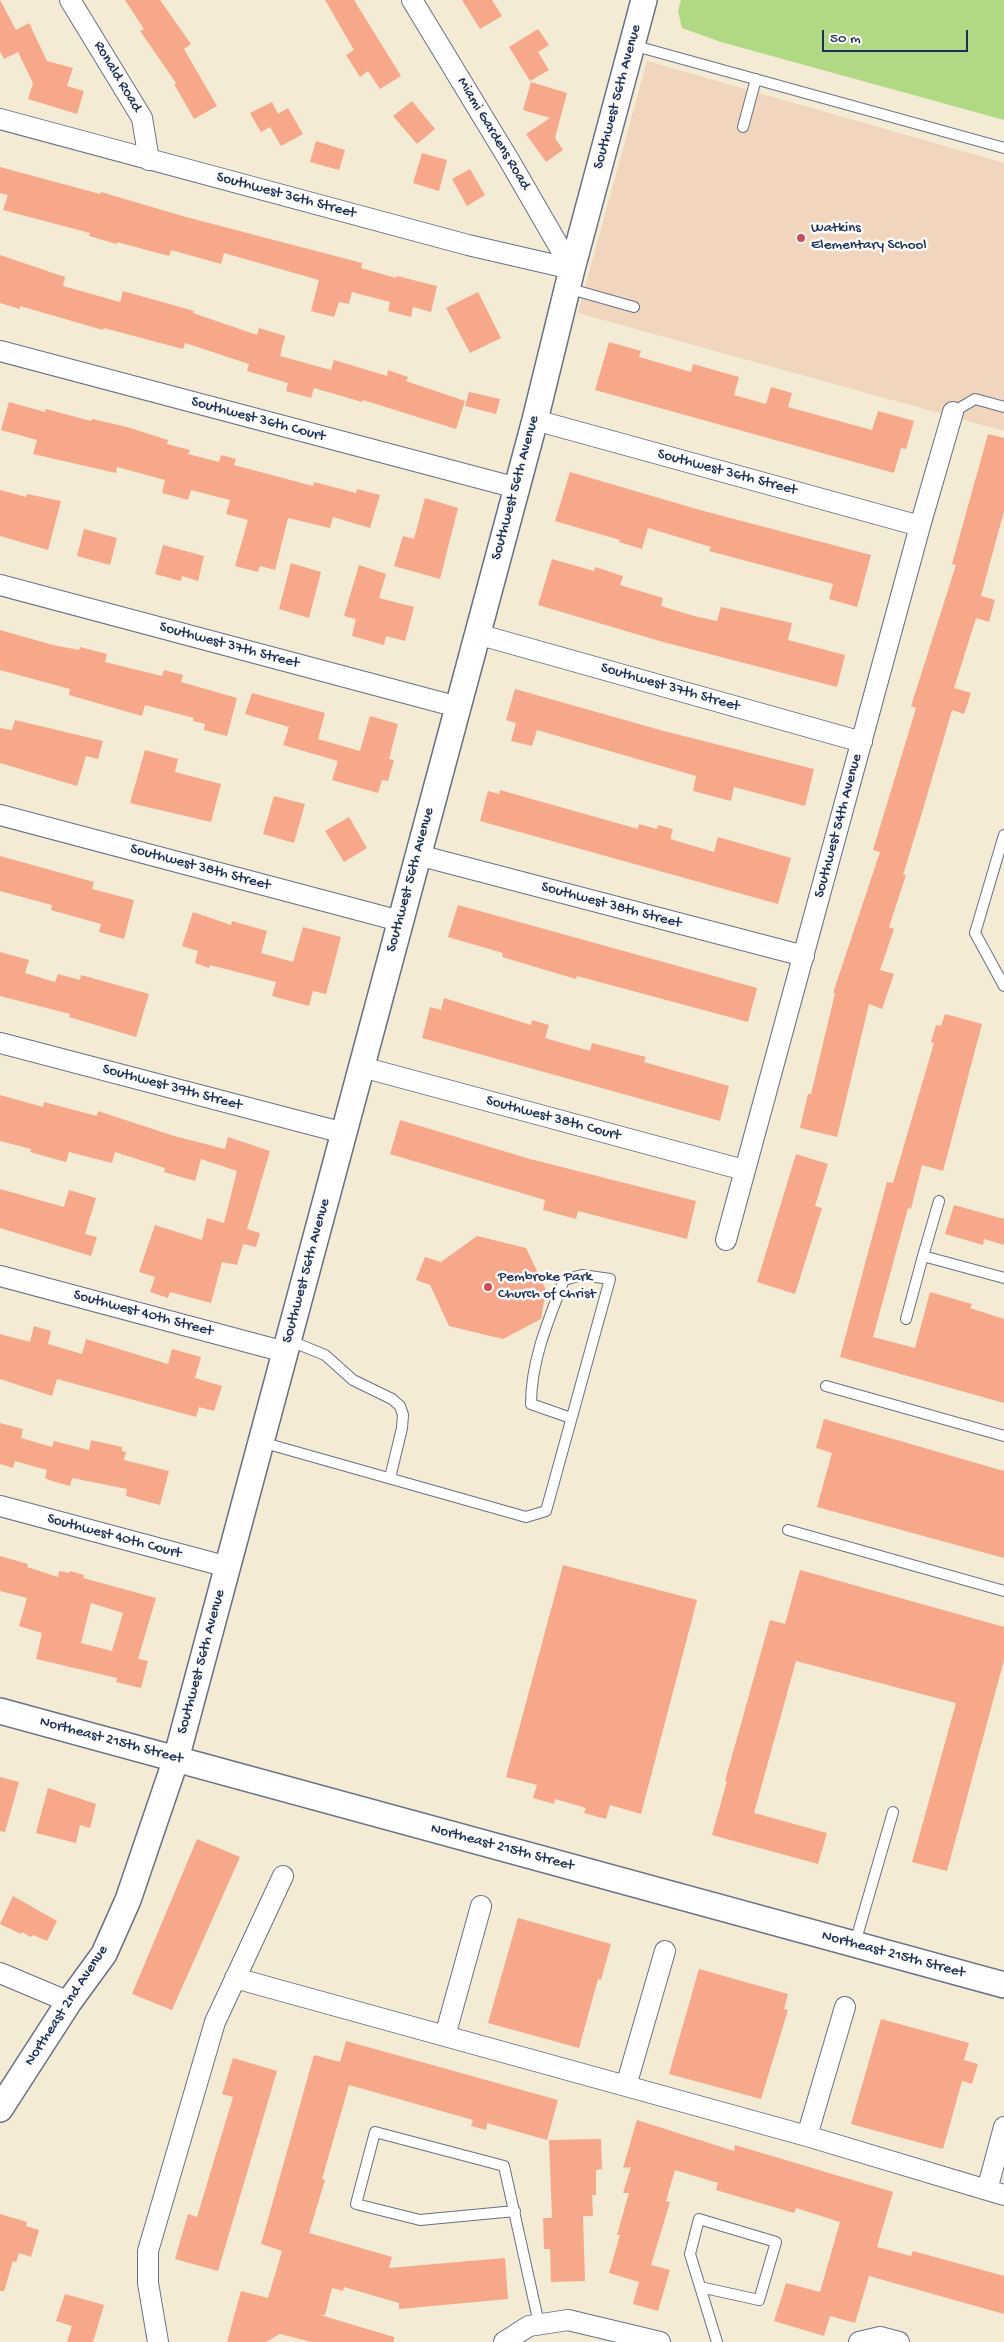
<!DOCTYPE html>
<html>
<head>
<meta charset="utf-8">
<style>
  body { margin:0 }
  #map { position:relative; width:1004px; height:2342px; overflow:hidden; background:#f3ebd4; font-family:"Gochi Hand",sans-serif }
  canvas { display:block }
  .scale { position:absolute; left:822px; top:30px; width:146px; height:22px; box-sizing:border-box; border:2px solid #1b2f5e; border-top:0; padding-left:6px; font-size:15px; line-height:18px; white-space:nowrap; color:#1b2f5e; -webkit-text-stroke:4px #fdfcf7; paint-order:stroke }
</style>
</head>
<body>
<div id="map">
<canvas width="1004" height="2342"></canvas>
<div class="scale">50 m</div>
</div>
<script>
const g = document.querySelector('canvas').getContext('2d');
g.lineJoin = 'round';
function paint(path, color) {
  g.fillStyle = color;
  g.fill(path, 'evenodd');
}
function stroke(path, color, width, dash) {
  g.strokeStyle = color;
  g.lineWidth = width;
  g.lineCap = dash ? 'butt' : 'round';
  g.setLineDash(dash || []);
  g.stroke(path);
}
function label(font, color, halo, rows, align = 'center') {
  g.font = font + ' "Gochi Hand",sans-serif';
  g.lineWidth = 5;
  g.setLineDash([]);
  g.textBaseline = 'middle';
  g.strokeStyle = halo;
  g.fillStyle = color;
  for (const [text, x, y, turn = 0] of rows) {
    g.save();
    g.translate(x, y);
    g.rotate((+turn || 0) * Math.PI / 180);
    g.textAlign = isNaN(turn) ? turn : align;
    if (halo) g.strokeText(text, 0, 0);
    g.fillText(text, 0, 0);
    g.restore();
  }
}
const built = new Path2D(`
  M647 61 1004 163V431L578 313Z`);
const green = new Path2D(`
  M681 0H1004V120L721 42 682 28 678 11Z`);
const building = new Path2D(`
  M0 0 16 30 29 23 47 61 73 68 67 86 84 91 77 114 28 99 33 83 18 52 4 59 0 51Z
  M125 0H160L191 44 184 49 217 106 194 119 174 84 176 83 140 31 144 29Z
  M325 0H354L401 76 380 89 368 71 360 77 346 55 354 50Z
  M462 0H492L502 16 480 29Z
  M538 29 549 45 538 52 549 70 530 81 509 47Z
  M531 82 567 93 555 138 563 150 546 162 526 134 550 118 523 110Z
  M412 101 435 129 417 144 393 116Z
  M272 102 278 114 288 108 303 134 281 146 270 127 261 132 250 113Z
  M316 141 345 150 339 170 310 162Z
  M422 153 447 160 439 191 413 183Z
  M0 167 100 194 101 192 186 217 362 263 361 268 396 278 397 276 437 286 431 312 413 307 411 317 388 311 390 302 352 292 349 304 339 302 334 317 311 311 319 280 224 253 221 264 171 250 169 256 117 242V244L89 236 90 233 3 210 8 195 0 193Z
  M470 169 485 195 467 206 452 179Z
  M0 255 65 277 63 286 120 302 123 291 194 311 193 313 257 335 259 328 285 336 280 356 331 370 334 360 387 376 388 370 408 377 406 381 465 401 456 429 363 400 362 402 314 388 311 398 286 391 288 383 247 371 249 364 185 343 183 349 104 328 103 330 20 306V309L0 303Z
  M478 292 501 338 470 353 446 308Z
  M609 342 641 351 639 357 691 372 693 364 739 377 734 395 766 404 771 387 792 393 788 407 872 430 878 411 914 421 906 449 901 448 894 473 595 390Z
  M469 392 500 399 496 414 465 406Z
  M9 402 45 412 46 409 91 421 92 419 127 427 168 440 167 444 190 450 188 454 219 462 221 455 236 459 234 465 313 486 314 482 356 493 357 489 380 495 370 528 333 517 330 528 288 518 275 570 260 566 258 572 235 566 248 520 226 514 230 500 191 490 188 500 162 493 165 480 117 467 116 473 33 454 37 440 1 430Z
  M988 434 1004 438V511L981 596 995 600 989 622 976 618 954 688 971 693 964 714 952 710 921 816 903 875H906L889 927 894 929 880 970 894 974 882 1009 869 1004 837 1137 800 1128 808 1094H811L835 993H833L880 852 873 850 916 708 911 706 956 565 952 564Z
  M570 472 700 510 871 555 857 607 829 599 833 584 709 551 711 547 648 528 642 549 619 542 620 540 555 521Z
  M0 490 26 497 27 494 61 501 48 550 0 536Z
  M425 498 458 508 440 579 394 566 403 536 414 539Z
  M84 529 117 538 110 565 77 556Z
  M163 545 204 556 198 581 182 576 181 581 155 574Z
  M552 559 594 571 595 567 623 576 620 585 663 598 661 606 694 616 717 621 721 607 792 623 788 640 845 655 837 687 663 642 538 605Z
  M291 563 321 572 309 618 279 609Z
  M359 565 386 574 379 598 414 607 405 641 386 636 384 645 352 636 356 619 344 616Z
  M0 630 53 645 79 650 80 647 107 654 105 662 162 676 164 670 183 675 181 682 237 698 227 736 204 730 205 724 193 721 194 718 145 705 142 716 69 695 70 689 0 670Z
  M515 689 660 730 814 769 805 806 734 787 731 801 693 791 696 776 537 730 532 746 511 741 516 723 506 720Z
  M252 693 325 713 318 739 360 751 370 716 398 724 389 759 394 760 388 781 382 780 378 793 332 780 338 761 283 745 289 727 245 714Z
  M15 720 103 741 98 759 86 756 77 786 0 763V728L12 730Z
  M145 750 178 759 175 772 221 784 211 822 130 803Z
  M500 790 638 829 639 824 657 829 658 825 673 829 670 839 714 852 718 837 791 858 778 904 480 821 488 791 499 794Z
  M274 796 305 804 294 843 263 834Z
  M349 817 367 848 344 862 325 831Z
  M0 856 94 882 92 889 134 900 124 939 99 932 101 924 51 910 52 905 0 891Z
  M458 905 757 988 748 1022 577 976 576 979 502 957 503 953 448 937Z
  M193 912 231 925 232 921 267 931 261 953 293 962 303 927 341 937 326 994 313 991 309 1006 272 996 276 982 210 965 209 968 195 963 198 951 182 946Z
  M0 952 29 960 25 973 55 982 58 974 80 980 81 975 149 994 136 1037 69 1017 70 1014 0 996Z
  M444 998 531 1025 532 1020 549 1025 545 1038 559 1042 590 1051 592 1043 646 1057 644 1062 729 1086 720 1121 422 1038 430 1007 441 1010Z
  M945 1014 982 1024 943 1171 922 1165 911 1209 908 1208 873 1337 915 1348 930 1292 972 1304 970 1308 1004 1319V1403L840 1357 887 1182 893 1183 934 1043 931 1042 936 1025 941 1026Z
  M0 1095 43 1107 44 1102 97 1116 98 1111 174 1136 225 1149 228 1137 270 1151 247 1229 260 1233 256 1247 243 1244 237 1265 222 1262 211 1303 170 1292 168 1298 150 1292 155 1277 139 1272 155 1225 202 1240 207 1218 224 1223 237 1171 201 1159 195 1181 164 1172 165 1168 115 1152 112 1163 69 1152 66 1162 30 1152 31 1149 0 1141Z
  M400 1120 530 1159 696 1201 687 1239 578 1211 576 1219 543 1210 545 1200 390 1154Z
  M796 1154 828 1164 815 1206 822 1208 795 1294 757 1282Z
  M0 1189 64 1207 69 1190 96 1198 85 1234 97 1237 91 1256 0 1228Z
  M954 1205 1004 1219V1245L984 1239 983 1245 945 1234Z
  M477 1236 526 1248 546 1290 541 1319 503 1339 449 1326 430 1285 416 1280 425 1257 441 1262Z
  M34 1326 51 1331 48 1344 82 1354 86 1339 168 1364 172 1349 201 1357 195 1378 222 1386 214 1411 199 1407 196 1417 57 1379 52 1396 0 1379V1334L30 1342Z
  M824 1419 1004 1471V1558L817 1507 832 1453 816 1448Z
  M0 1423 23 1429 21 1438 52 1447 54 1441 89 1450 91 1440 122 1447V1451L126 1452 124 1460 169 1471 160 1505 126 1496 127 1489 72 1478 70 1486 52 1481 45 1478 47 1470 15 1461 13 1468 0 1464Z
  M0 1556 28 1564 27 1567 58 1577 59 1571 69 1573 70 1571 84 1575 83 1578 156 1598 138 1659 148 1661 141 1688 116 1682 117 1678 36 1659 42 1633 19 1626 27 1598 0 1591ZM91 1603 123 1613 112 1651 81 1643Z
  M563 1565 697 1600 641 1814 610 1805 606 1819 584 1813 586 1808 555 1799 554 1804 533 1798 537 1785 506 1777Z
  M800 1570 1004 1627V1660L947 1871 912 1862 956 1703 796 1661 754 1813 827 1833 818 1864 712 1835 727 1781H725L770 1620 785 1624Z
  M0 1777 19 1782 5 1832 0 1831Z
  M48 1788 96 1804 90 1828 80 1825 76 1843 36 1833Z
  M197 1839 240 1857 172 2010 132 1994Z
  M13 1896 57 1921 47 1941 33 1935 31 1937 22 1932 21 1934 0 1924Z
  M518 1918 611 1944 601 1980 598 1979 579 2048 488 2023Z
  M699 1969 788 1994 784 2009 788 2010 761 2099 669 2074Z
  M881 2019 969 2043 964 2060 978 2064 972 2084 962 2081 943 2149 851 2124Z
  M346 2041 558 2100 547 2140 487 2123 486 2130 471 2126 473 2120 349 2085 322 2179 325 2180 309 2233 392 2257 389 2268 505 2258 508 2299 399 2309V2303L344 2287 343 2291 332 2288 325 2315H320L394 2337V2342H312L280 2334 266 2342H227L241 2291 268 2298 282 2251 261 2244 314 2055 340 2062Z
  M233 2058 277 2071 218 2271 175 2259 188 2214 197 2217 233 2097 222 2094Z
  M637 2120 734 2151 735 2145 893 2192 877 2247 911 2256 913 2251 1004 2276V2314L869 2276 855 2323 830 2316 824 2336 774 2321 786 2283 820 2292 840 2222 796 2208 794 2213 716 2190 718 2183 675 2170 666 2201 670 2202 651 2265 670 2270 658 2311 633 2304 639 2282 609 2273 620 2235H617L629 2193H623L631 2167 623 2168Z
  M601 2139 602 2169 596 2170V2195H592L593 2216H583L585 2281 551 2282 550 2249H544L543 2218H552L549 2140Z
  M0 2214 27 2222 26 2226 39 2230 31 2257 19 2253 16 2262 13 2261 4 2291H0Z
  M65 2294 104 2305 93 2342H67L72 2326 56 2321Z`);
const service = new Path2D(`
  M632 45 1004 148
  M743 127 756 79
  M567 288 634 307
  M953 412 975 399 1004 407
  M1004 835 975 933 1004 986
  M939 1201 923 1256 1004 1278
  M906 1319 923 1256
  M288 1340 325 1355 353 1380 392 1399 400 1406 403 1415 402 1428 390 1478
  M826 1386 1004 1436
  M261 1442 526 1517 546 1511 610 1279 582 1275 564 1280C548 1321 531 1361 531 1404L571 1418
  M788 1530 1004 1591
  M855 1943 893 1812
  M515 2211 420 2220 356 2204 375 2132 504 2166 539 2324
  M700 2287 759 2300 776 2242 699 2219 690 2254 717 2342`);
const minor = new Path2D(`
  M70 0 142 118 149 160
  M412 0 509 160 572 269
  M0 119 468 245 572 269
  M0 351 517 488
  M535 420 920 526
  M0 585 458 707
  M477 634 862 742
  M0 815 400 921
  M418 855 804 956
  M0 1043 344 1133
  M362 1067 744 1170
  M726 1240 920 526 953 412
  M0 1276 285 1352
  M0 1506 228 1567
  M0 1973 69 2002
  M235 1978 807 2136 987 2190 1004 2127
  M445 2036 481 1906
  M626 2086 665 1951
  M807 2136 845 2007
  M987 2190 1004 2195
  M158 2342 148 2283V2251L215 2022 283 1876
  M504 2342 529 2326 568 2320 660 2342
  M859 2342 880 2337 899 2342`);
const tertiary = new Path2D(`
  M0 1711 1004 1985
  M0 2109 69 2002 104 1954 128 1900 176 1759 535 420 572 269 644 0`);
const markers = [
  [801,238,5,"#d1495b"],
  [488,1287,5,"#d1495b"]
];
const streetNames = [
  ["Ronald Road",117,77,59],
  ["Southwest 56th Avenue",618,97,-75],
  ["Miami Gardens Road",493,134,59],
  ["Southwest 36th Street",286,196,15],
  ["Southwest 36th Court",258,420,15],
  ["Southwest 36th Street",727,473,15],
  ["Southwest 56th Avenue",516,488,-75],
  ["Southwest 37th Street",229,646,15],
  ["Southwest 37th Street",670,688,16],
  ["Southwest 54th Avenue",839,826,-75],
  ["Southwest 38th Street",200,868,15],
  ["Southwest 56th Avenue",411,880,-75],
  ["Southwest 38th Street",611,906,15],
  ["Southwest 39th Street",172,1088,15],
  ["Southwest 38th Court",553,1119,15],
  ["Southwest 56th Avenue",307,1271,-75],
  ["Southwest 40th Street",143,1314,15],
  ["Southwest 40th Court",114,1537,15],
  ["Southwest 56th Avenue",202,1662,-75],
  ["Northeast 215th Street",111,1741,15],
  ["Northeast 215th Street",502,1848,15],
  ["Northeast 215th Street",893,1955,15],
  ["Northeast 2nd Avenue",67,2006,-57]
];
const poiNames = [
  ["Watkins",811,229],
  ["Elementary School",811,246],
  ["Pembroke Park",498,1278],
  ["Church of Christ",498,1295]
];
paint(built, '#f1d5bd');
paint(green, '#b1d984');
paint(building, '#f7a88a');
stroke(service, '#677187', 12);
stroke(minor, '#677187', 22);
stroke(tertiary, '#677187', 28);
stroke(service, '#fff', 10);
stroke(minor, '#fff', 20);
stroke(tertiary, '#fff', 25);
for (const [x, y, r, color] of markers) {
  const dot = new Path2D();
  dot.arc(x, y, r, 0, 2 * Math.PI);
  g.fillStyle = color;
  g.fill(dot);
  stroke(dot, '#fdfcf7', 2);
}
label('15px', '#1b2f5e', '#fdfcf7', streetNames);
label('15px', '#1b2f5e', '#fdfcf7', poiNames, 'left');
</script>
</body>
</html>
